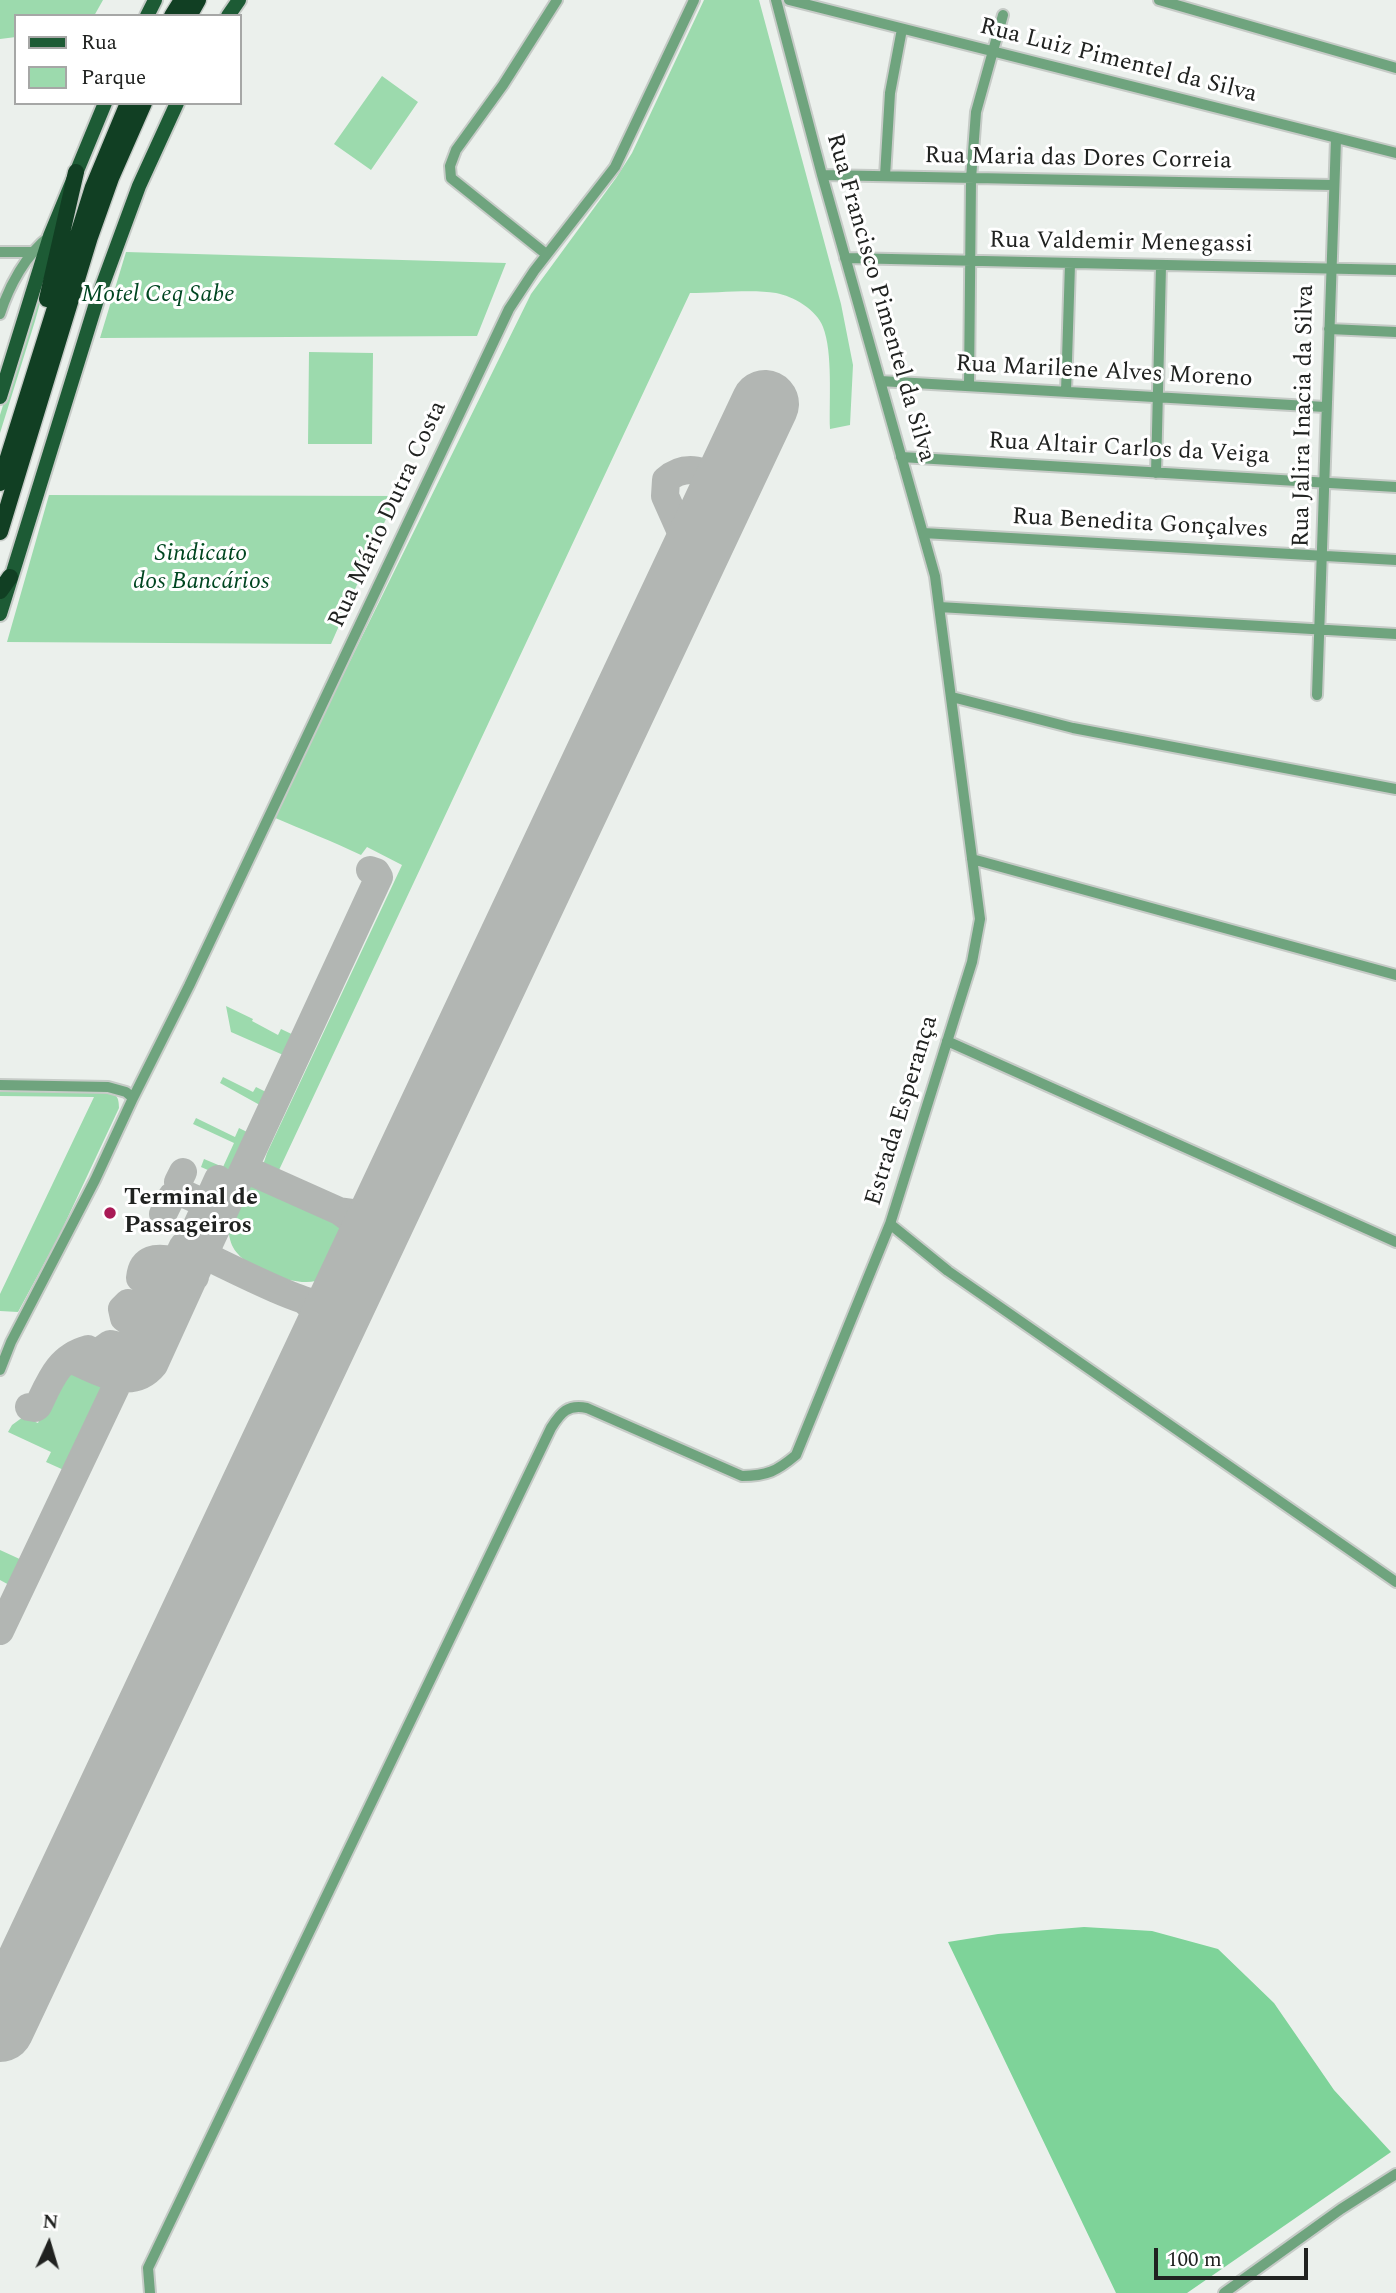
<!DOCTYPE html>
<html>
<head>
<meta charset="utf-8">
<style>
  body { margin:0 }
  #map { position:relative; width:1396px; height:2293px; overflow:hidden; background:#ebf0ec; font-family:Spectral,serif }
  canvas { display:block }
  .legend { position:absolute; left:14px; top:14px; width:228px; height:91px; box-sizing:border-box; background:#fff; border:2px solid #a6a7a6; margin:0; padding:9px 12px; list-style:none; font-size:21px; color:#202220 }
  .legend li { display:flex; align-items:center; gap:14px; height:35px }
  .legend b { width:35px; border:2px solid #a6a7a6 }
  .north { position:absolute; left:14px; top:2209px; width:70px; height:70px; -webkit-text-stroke:5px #fff; paint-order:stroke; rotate:4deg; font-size:19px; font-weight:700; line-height:28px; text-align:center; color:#202220 }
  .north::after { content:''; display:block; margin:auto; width:24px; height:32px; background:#202220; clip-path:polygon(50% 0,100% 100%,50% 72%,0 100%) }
  .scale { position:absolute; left:1154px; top:2248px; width:154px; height:32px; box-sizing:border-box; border:4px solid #202220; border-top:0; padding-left:9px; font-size:21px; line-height:24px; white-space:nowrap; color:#202220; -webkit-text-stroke:5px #fff; paint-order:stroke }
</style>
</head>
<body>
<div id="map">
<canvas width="1396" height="2293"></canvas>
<ul class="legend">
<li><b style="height:9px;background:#1d5b35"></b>Rua</li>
<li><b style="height:19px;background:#9cdaad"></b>Parque</li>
</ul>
<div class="north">N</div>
<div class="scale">100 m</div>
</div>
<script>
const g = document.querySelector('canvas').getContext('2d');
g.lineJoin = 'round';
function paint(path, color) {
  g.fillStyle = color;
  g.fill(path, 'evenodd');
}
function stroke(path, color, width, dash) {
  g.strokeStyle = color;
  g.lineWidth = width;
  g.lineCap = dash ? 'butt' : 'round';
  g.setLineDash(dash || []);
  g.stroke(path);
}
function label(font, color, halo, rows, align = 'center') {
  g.font = font + ' Spectral,serif';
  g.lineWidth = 6;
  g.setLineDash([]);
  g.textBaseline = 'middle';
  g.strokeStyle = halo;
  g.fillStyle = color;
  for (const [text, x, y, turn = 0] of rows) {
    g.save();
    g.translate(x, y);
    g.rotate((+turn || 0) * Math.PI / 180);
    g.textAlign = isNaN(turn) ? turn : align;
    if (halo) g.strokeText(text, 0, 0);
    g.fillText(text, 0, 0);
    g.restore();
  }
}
const green = new Path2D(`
  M0 0H103L94 16H16V37L0 39Z
  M704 0H759L841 304 853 365 850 425 830 429C829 401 833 352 823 327 817 310 793 296 776 293 753 289 715 293 690 293L279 1170 272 1172 263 1165 267 1153 402 865 367 847 361 855C332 841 303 830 273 817L531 294 616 178 632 153Z
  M382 76 418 102 371 170 334 144Z
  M55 249 35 321 0 433V415L35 303Z
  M126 252 506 263 477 336 100 338Z
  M309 352 373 353 372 444H308Z
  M49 495 396 496 331 644 7 642Z
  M226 1006 253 1019 252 1021 278 1035 281 1029 300 1038 290 1058 231 1032Z
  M223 1077 253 1092 256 1087 274 1096 267 1109 220 1083Z
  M0 1089H105C116 1094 119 1096 119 1108L59 1236 18 1312 0 1311V1294L94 1097 0 1096Z
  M196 1118 235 1137 239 1128 253 1135 233 1181 201 1167 204 1159 223 1167 234 1143 193 1124Z
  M250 1179 351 1226C344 1243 339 1267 323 1278 304 1291 251 1270 238 1254 233 1249 230 1242 229 1234 227 1217 243 1194 250 1179Z
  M65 1367 76 1368 107 1383 66 1471 46 1462 51 1452 8 1432 12 1425 23 1417 38 1423Z
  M0 1550 24 1561 11 1586 0 1580Z`);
const forest = new Path2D(`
  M1084 1927 1152 1931 1218 1949 1274 2003 1334 2090 1391 2152 1187 2293H1116L948 1942 998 1934Z`);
const taxiway = new Path2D(`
  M688 567 689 550 665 496 666 480C686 462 707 472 728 482
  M245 1169 339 1211 361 1214 385 1210
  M183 1172 178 1182 180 1192 222 1211
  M339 1211 357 1224 367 1249
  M163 1214 172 1196 180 1192
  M172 1260C157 1257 142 1257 140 1278L163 1289 165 1297 173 1302
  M195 1277 192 1268 195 1258 200 1253 212 1259 208 1254 209 1244 379 877 376 872 370 870
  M305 1301C320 1313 323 1324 322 1344
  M138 1322H131L124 1318 122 1309 128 1303 159 1317 166 1324
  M103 1356V1349L110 1344 119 1346 124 1351
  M75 1361C99 1372 132 1392 154 1365L200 1264 206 1260 212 1259C231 1268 302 1304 319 1303 333 1301 342 1294 351 1283
  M29 1407 35 1408 38 1406C50 1381 58 1357 88 1349
  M0 1631 183 1246 189 1243 218 1179`);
const runway = new Path2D(`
  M0 2028 765 404`);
const minor = new Path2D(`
  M776 0 822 175 935 576 980 919 972 962 890 1224 948 1271 1396 1582
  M789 0 1396 153
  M1159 0 1396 68
  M822 175 1332 185
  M885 176 890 93 902 29
  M0 252H32
  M546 254 451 178 450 166 456 150 503 85 557 0
  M845 258 1396 270
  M0 314C9 286 26 254 50 236
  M1329 329 1396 332
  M880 381 1325 407
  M969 386 971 179 976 112 1003 15
  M1066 392 1070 264
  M901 457 1396 487
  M1156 473 1161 266
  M923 533 1396 560
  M939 607 1396 634
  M1317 695 1336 139
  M952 697 1073 728 1396 789
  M972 859 1396 975
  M947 1041 1396 1242
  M0 1085 108 1087 126 1092 133 1098 95 1180 11 1342 0 1370
  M133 1098 189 986 509 309 534 271 615 167 694 0
  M150 2293 148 2268 551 1428C561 1412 568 1404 587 1408L742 1476C767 1476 777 1471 796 1455L890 1224
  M1224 2293 1341 2209 1396 2174`);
const major = new Path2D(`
  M147 16 155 0
  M228 16 239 0
  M0 397 50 236 105 103
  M0 614 97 300 139 186 177 103`);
const highway = new Path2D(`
  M172 16 182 0
  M189 16 198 0
  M47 299 76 172
  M0 483 93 187 128 103
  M0 532 90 237 111 178 144 103
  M0 591 10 577`);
const markers = [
  [110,1213,7,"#a91955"]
];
const streetNames = [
  ["Rua Luiz Pimentel da Silva",1118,62,14],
  ["Rua Maria das Dores Correia",1078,160,1],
  ["Rua Valdemir Menegassi",1121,244,1],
  ["Rua Francisco Pimentel da Silva",879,298,74],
  ["Rua Marilene Alves Moreno",1104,373,3],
  ["Rua Jalira Inacia da Silva",1305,416,-89],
  ["Rua Altair Carlos da Veiga",1129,450,3],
  ["Rua Mário Dutra Costa",389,515,-65],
  ["Rua Benedita Gonçalves",1140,525,3],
  ["Estrada Esperança",903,1111,-73]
];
const parkNames = [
  ["Motel Ceq Sabe",158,296],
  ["Sindicato",201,555],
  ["dos Bancários",201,583]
];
const poiNames = [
  ["Terminal de",124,1199],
  ["Passageiros",124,1227]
];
paint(green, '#9cdaad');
paint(forest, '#7ed399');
stroke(taxiway, '#b2b6b3', 28);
stroke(runway, '#b2b6b3', 68);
stroke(minor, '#c6cbc7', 14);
stroke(major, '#c6cbc7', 18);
stroke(highway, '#c6cbc7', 19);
stroke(minor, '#6fa47e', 10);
stroke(major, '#1d5b35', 14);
stroke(highway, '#113f23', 16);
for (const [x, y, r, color] of markers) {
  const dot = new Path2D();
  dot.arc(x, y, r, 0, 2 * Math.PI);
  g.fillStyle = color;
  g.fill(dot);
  stroke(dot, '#fff', 2.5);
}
label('24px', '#202220', '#fff', streetNames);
label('italic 24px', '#004621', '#fff', parkNames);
label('bold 24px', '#202220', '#fff', poiNames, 'left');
</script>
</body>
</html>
